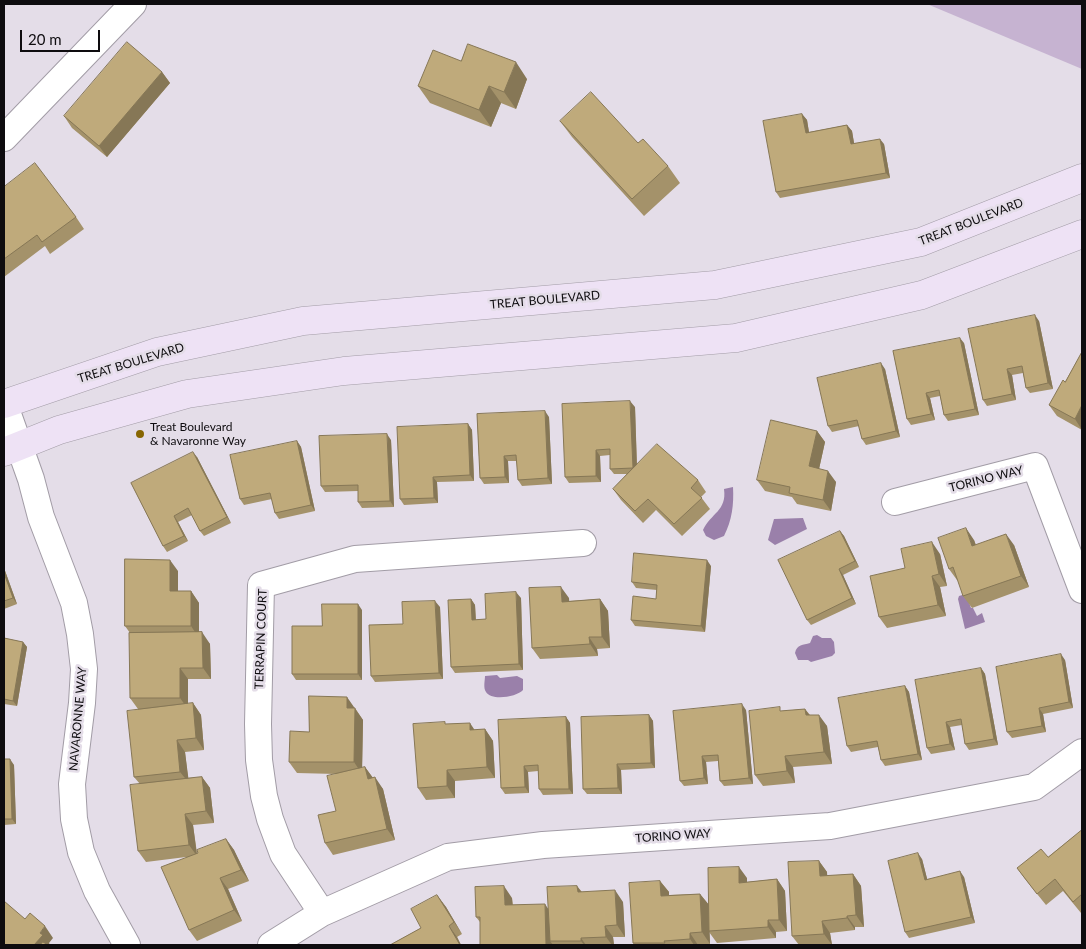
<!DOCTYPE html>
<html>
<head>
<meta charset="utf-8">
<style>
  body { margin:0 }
  #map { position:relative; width:1086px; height:949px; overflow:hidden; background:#e4dde8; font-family:Lato,sans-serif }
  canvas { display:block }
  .frame { position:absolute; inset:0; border:5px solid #0e0c0f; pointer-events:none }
  .scale { position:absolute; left:20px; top:30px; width:80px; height:22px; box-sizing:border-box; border:2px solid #0e0c0f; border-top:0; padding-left:6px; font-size:15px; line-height:18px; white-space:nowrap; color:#0e0c0f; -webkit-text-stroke:4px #e4dde8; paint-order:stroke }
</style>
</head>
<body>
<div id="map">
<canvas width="1086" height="949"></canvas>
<div class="frame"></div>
<div class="scale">20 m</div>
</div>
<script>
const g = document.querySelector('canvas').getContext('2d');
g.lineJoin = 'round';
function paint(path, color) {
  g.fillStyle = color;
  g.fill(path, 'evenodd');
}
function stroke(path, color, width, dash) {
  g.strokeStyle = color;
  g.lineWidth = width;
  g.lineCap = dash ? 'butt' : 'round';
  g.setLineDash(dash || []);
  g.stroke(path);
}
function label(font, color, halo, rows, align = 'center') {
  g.font = font + ' Lato,sans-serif';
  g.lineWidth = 5;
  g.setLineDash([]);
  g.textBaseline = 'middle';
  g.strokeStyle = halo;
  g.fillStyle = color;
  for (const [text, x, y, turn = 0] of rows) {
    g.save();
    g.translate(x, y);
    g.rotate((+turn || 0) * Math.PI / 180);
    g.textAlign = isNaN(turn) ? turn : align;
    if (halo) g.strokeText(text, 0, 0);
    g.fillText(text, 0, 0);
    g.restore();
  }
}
const green = new Path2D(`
  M927 4H1082V69Z`);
const water = new Path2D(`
  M733 487C734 505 732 520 724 536L714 540 706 536 703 530C711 513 727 511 724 489Z
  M803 518 807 529 775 545 768 540 774 519Z
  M966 594 971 608H973L977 616 982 613 985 622 965 629 958 599 959 596Z
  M817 635 822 638H831L834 642 835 653 832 656 811 662 808 660H798L795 653C797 644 803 645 810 643L813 636Z
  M497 675 500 678 517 676 523 679V690C517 697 491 701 486 692 483 688 485 680 485 676Z`);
const minor = new Path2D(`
  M4 138 133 4
  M4 403 31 479 41 517 74 603 80 634 84 669 82 703 72 784 74 819 81 852 97 891 127 945
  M895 502 1035 466 1082 590
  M322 913 283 854 270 819 264 796 259 760 258 724 261 585 355 559 583 543
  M271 945 322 913 448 857 543 845 830 826 1034 787 1082 752`);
const secondary = new Path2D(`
  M4 404 157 352 303 321 715 285 921 242 1082 178
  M4 452 59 430 187 394 344 371 736 338 922 295 1082 234`);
const wall = new Path2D(`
  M461 61 527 79 516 109 501 103 491 127 430 103 418 86Z
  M162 72 170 83 107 157 72 128 64 116Z
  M802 114 807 120 809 132 847 125 852 131 854 143 884 144 890 178 780 198 776 192Z
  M560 121 638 143 668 166 680 183 644 216 572 137Z
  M4 187 76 217 84 229 50 254 45 246 4 277Z
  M1039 321 1053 389 1030 393 1026 388 1023 373 1012 375 1016 400 987 406 983 400Z
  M964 343 979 415 948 421 944 415 940 396 930 398 935 420 911 425 907 419 893 351Z
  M1082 352V430L1057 416 1049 405 1065 382Z
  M885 369 900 437 866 445 862 439 859 426 832 432 828 426Z
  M635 407 637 464 698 480 706 492 701 497 710 509 682 536 656 510 643 523 621 500 613 489 627 474H614L610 469V455L600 456 601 482 569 483 565 477Z
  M477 414 549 417 552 484 522 486 518 480 517 461H508L509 483 484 484 480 478Z
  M468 424 472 430 474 481 437 482 438 503 404 505 400 499Z
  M817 431 825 442 819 469 836 482 831 511 797 504 792 497 765 491 757 480Z
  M391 440 394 507 362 508 358 502V491L325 492 321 486Z
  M297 441 301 447 315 511 279 519 275 513 272 499 244 505 240 499Z
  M197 457 231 523 204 536 200 531 192 515 178 522 188 541 167 552 163 546 131 483Z
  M840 531 844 536 859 567 843 575 856 604 811 625 807 620Z
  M974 540 976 545H1014L1029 587 972 608 963 596 958 580H957L949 569Z
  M940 554 947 586 940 587 946 616 887 628 879 617 905 568Z
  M711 566 705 632 635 626 631 620 656 599 657 590 636 588 632 582Z
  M4 568 17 604 4 609Z
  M178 571V591H191L199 603V632L210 644 211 679H188V704L193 703 201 715 204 750 185 752 188 778 202 777 210 788 214 823 193 825 197 853 226 839 234 850 249 881 228 889 242 921 197 941 189 930 186 857 146 862 138 851 140 784 134 777 138 709 130 698V633L125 626Z
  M521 598 523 670 455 673 451 667 471 599 475 605 476 620 486 619Z
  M569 598V601L600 599 608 611 610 648 597 649 598 656 540 659 532 648Z
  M440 607 443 679 375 682 371 676 403 624Z
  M362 610V680H296L292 674Z
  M4 638 23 642 27 647 17 706 4 704Z
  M1065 660 1073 708 1043 714 1046 732 1012 738 1007 732Z
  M981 668 985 674 998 745 969 750 965 744 962 725 950 727 955 750 931 754 927 748Z
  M905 686 909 692 922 760 885 766 881 760 878 747 851 752 847 746Z
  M355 708 363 720 362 768 365 767 373 778 383 789 395 840 333 855 325 843 336 811V774L297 773 289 762 309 732Z
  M805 709 810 715 827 726 832 764 793 767 795 783 763 786 755 775 782 711Z
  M746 710 753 784 724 786 720 781 718 761 706 762 708 784 684 786 680 781 673 711Z
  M649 715 653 721 655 768 621 770 622 794H587L583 789Z
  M566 717 570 723 573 794 543 795 539 789 538 771 528 772 529 793 505 794 501 788Z
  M446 724 474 730 485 729 493 741 495 778 455 781V798L426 800 418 788Z
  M4 759 14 765 16 824 4 825Z
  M1082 830V912L1081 913 1063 891 1046 905 1025 879 1017 868 1048 857Z
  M922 859 927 879 964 877 975 923 909 938 905 932Z
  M819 861 827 872V876L853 874 861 886 864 927H855V930L830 933 832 945H799L792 936Z
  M747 878V882L777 879 785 891 787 931 776 932V938L717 943 709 932 710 944 698 945H634L633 943 660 881 669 892V895L700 894 709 905Z
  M577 886 582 892 623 902 625 937H613L614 945H480V922L476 917 512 898 513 905 548 909Z
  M437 895 446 907 462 934 457 937 461 945H390L421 928Z`);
const shadedWall = new Path2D(`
  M516 62 527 79 516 109 504 92Z
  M162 72 170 83 107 157 99 146Z
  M489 86 501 103 491 127 479 110Z
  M802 114 807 120 810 139 806 133Z
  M847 125 852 131 855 149 851 144Z
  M880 139 884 144 890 178 886 173Z
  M1035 315 1039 321 1053 389 1048 383Z
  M960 338 964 343 979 415 975 409Z
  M881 363 885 369 900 437 896 431Z
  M1007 369 1012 375 1016 400 1012 394Z
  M926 393 930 398 935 420 931 414Z
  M630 401 635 407 637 473 633 468Z
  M1082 405V430L1075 419Z
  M545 411 549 417 552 484 548 478Z
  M468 424 472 430 474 481 470 475Z
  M817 431 825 442 817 478 809 466Z
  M387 434 391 440 394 507 390 501Z
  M297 441 301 447 315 511 311 505Z
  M596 450 600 456 601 482 596 476Z
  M193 452 197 457 231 523 227 517Z
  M504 456 508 461 509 483 505 477Z
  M828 471 836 482 831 511 823 500Z
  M433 477 437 482 438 503 434 498Z
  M174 516 178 522 188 541 184 536Z
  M966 528 974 540 980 558 972 546Z
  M840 531 844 536 859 567 855 561Z
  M1006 534 1014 545 1029 587 1021 576Z
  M932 542 940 554 947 586 939 574Z
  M170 560 178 571V603L170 591Z
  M707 560 711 566 705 632 701 626Z
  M4 568 17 604 13 598 4 573Z
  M839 569 843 575 856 604 852 598Z
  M932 576 940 587 946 616 938 605Z
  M561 587 569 598 570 613 562 602Z
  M191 591 199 603V638L191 626Z
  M516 592 521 598 523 670 519 664Z
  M471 599 475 605 476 626 472 620Z
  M600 599 608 611 610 648 602 637Z
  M435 601 440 607 443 679 439 673Z
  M358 604 362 610V680L358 674Z
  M202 632 210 644 211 679 203 668Z
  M589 637 597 649 598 656 590 644Z
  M23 642 27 647 17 706 13 701Z
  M1061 654 1065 660 1073 708 1069 702Z
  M180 668 188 679V709L180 698Z
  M981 668 985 674 998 745 994 739Z
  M905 686 909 692 922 760 918 754Z
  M347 697 363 720 362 774 354 762 347 708Z
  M193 703 201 715 204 750 196 738Z
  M742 704 746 710 753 784 749 778Z
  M1039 708 1043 714 1046 732 1042 726Z
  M805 709 813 720 806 715Z
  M649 715 653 721 655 768 651 763Z
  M819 715 827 726 832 764 824 752Z
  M566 717 570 723 573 794 569 789Z
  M946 722 950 727 955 750 950 744Z
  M470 723 478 735 470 730Z
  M485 729 493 741 495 778 487 767Z
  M177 740 185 752 189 783 180 772Z
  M702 756 706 762 708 784 704 778Z
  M785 756 793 767 795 783 787 771Z
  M10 759 14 765 16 824 12 819Z
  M617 764 621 770 622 794 618 788Z
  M524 766 528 772 529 793 525 787Z
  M365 767 373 778 368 779Z
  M447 770 455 781V798L447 786Z
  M202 777 210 788 214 823 206 811Z
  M375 777 383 789 395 840 387 829Z
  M185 814 193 825 197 856 189 845Z
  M226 839 234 850 249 881 241 870Z
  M918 853 922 859 929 886 925 880Z
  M819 861 827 872 828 888 820 876Z
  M739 867 747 878V894L739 883Z
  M960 871 964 877 975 923 971 917Z
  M853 874 861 886 864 927 856 915Z
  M220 878 228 889 242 921 234 910Z
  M777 879 785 891 787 931 779 920Z
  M660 881 669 892V907L661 896Z
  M504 886 512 898 513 917 505 905Z
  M577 886 585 897 578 892Z
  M615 890 623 902 625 937 617 925Z
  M700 894 709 905 710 944 702 932Z
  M437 895 446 907 462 934 454 922Z
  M545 904 553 916 550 941 553 945H546Z
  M847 916 855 927V930L847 918Z
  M768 920 776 932V938L768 927Z
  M822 921 830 933 832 945 824 934Z
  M45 926 53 938 49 943 50 945H34L40 933Z
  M449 926 457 937 461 945H460Z
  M605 926 613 937 614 945H612L606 937Z
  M690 933 698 945H694L690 939Z
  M581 938 586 945H584L581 941Z`);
const building = new Path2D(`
  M127 42 162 72 99 146 64 116Z
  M468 44 516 62 504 92 489 86 479 110 418 86 433 50 461 61Z
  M591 92 638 143 643 139 668 166 632 199 560 121Z
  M802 114 806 133 847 125 851 144 880 139 886 173 776 192 763 121Z
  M35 163 76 217 42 242 37 235 4 259V187Z
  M1035 315 1048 383 1026 388 1022 366 1007 369 1012 394 983 400 968 329Z
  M960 338 975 409 944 415 939 390 926 393 931 414 907 419 893 351Z
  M1082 352V405L1075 419 1049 405 1063 380 1065 382Z
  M881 363 896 431 862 439 857 420 828 426 817 378Z
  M630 401 633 468 610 469V449L596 450V476L565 477 562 404Z
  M545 411 548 478 518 480 516 455 504 456 505 477 480 478 477 414Z
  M771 420 817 431 809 466 828 471 823 500 789 493 790 487 757 480Z
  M468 424 470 475 433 477 434 498 400 499 397 427Z
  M387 434 390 501 358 502V485L321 486 319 436Z
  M297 441 311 505 275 513 270 493 240 499 230 455Z
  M657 444 698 480 691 488 702 498 674 524 648 499 635 511 613 489Z
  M193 452 227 517 200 531 188 508 174 516 184 536 163 546 131 483Z
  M966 528 972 546 1006 534 1021 576 963 596 953 567 949 569 938 538Z
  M840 531 855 561 839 569 852 598 807 620 778 560Z
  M932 542 939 574 932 576 938 605 879 617 870 576 905 568 901 549Z
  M634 553 707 560 701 626 631 620 633 596 656 599 657 585 632 582Z
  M125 559 170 560V591H191V626H125Z
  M4 573 13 598 4 601Z
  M561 587 562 602 600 599 602 637H589L590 644 532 648 529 588Z
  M516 592 519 664 451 667 448 600 471 599 472 620 486 619 485 594Z
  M435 601 439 673 371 676 369 625 403 624 402 602Z
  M322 604H358V674H292V626H322Z
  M202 632 203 668H180V698H130L129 633Z
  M4 638 23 642 13 701 4 699Z
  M1061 654 1069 702 1039 708 1042 726 1007 732 996 667Z
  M981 668 994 739 965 744 961 719 946 722 950 744 927 748 915 680Z
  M905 686 918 754 881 760 877 741 847 746 838 698Z
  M309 696 347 697V708H355L354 762H289L290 731 309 732Z
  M193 703 196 738 177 740 180 772 134 777 127 711Z
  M742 704 749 778 720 781 718 755 702 756 704 778 680 781 673 711Z
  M780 707V711L805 709 806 715H819L824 752 785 756 787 771 755 775 749 711Z
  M649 715 651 763 617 764 618 788 583 789 581 717Z
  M566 717 569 789H539L538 765 524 766 525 787 501 788 498 720Z
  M445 722V724L470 723V730L485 729 487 767 447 770V786L418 788 413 724Z
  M4 759H10L12 819H4Z
  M365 767 368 779 375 777 387 829 325 843 318 815 336 811 327 776Z
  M202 777 206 811 185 814 189 845 138 851 130 785Z
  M1082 830V894L1073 902 1055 879 1037 894 1017 868 1041 849 1048 857Z
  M226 839 241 870 220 878 234 910 189 930 161 867 198 853 197 850Z
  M918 853 925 880 960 871 971 917 905 932 888 861Z
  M819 861 820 876 853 874 856 915 847 916V918L822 921 824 934 792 936 788 862Z
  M739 867V883L777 879 779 920H768V927L709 931 708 868Z
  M660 881 661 896 700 894 702 932 690 933V939L664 941 665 943H633L629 883Z
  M504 886 505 905 545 904 546 945H480V917H476L475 887Z
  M577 886 578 892 615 890 617 925 605 926 606 937 581 938V941H550L547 887Z
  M437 895 454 922 449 926 460 945H390L421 928 411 909Z
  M4 901 25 919 30 913 45 926 40 933 43 935 34 945H4Z
  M43 942 48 945H40Z`);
const markers = [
  [140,434,5,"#876601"]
];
const streetNames = [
  ["TREAT BOULEVARD",971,222,-21],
  ["TREAT BOULEVARD",545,300,-5],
  ["TREAT BOULEVARD",131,363,-17],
  ["TORINO WAY",986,479,-14],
  ["TERRAPIN COURT",261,639,-88],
  ["NAVARONNE WAY",78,719,-85],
  ["TORINO WAY",673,836,-4]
];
const poiNames = [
  ["Treat Boulevard",150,427],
  ["& Navaronne Way",150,441]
];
paint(green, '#c6b3d1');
paint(water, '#9a80aa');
stroke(minor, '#a29ca6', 28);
stroke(secondary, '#a29ca6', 29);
stroke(minor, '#fff', 26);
stroke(secondary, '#eee2f5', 28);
paint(wall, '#a4926a');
paint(shadedWall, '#867756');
paint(building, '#bfaa7b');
stroke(building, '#867756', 1);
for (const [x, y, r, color] of markers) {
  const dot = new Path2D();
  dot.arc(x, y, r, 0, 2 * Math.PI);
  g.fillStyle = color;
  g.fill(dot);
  stroke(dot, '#e4dde8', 2);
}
label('12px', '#0e0c0f', '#e4dde8', streetNames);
label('12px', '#0e0c0f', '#e4dde8', poiNames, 'left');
</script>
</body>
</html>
